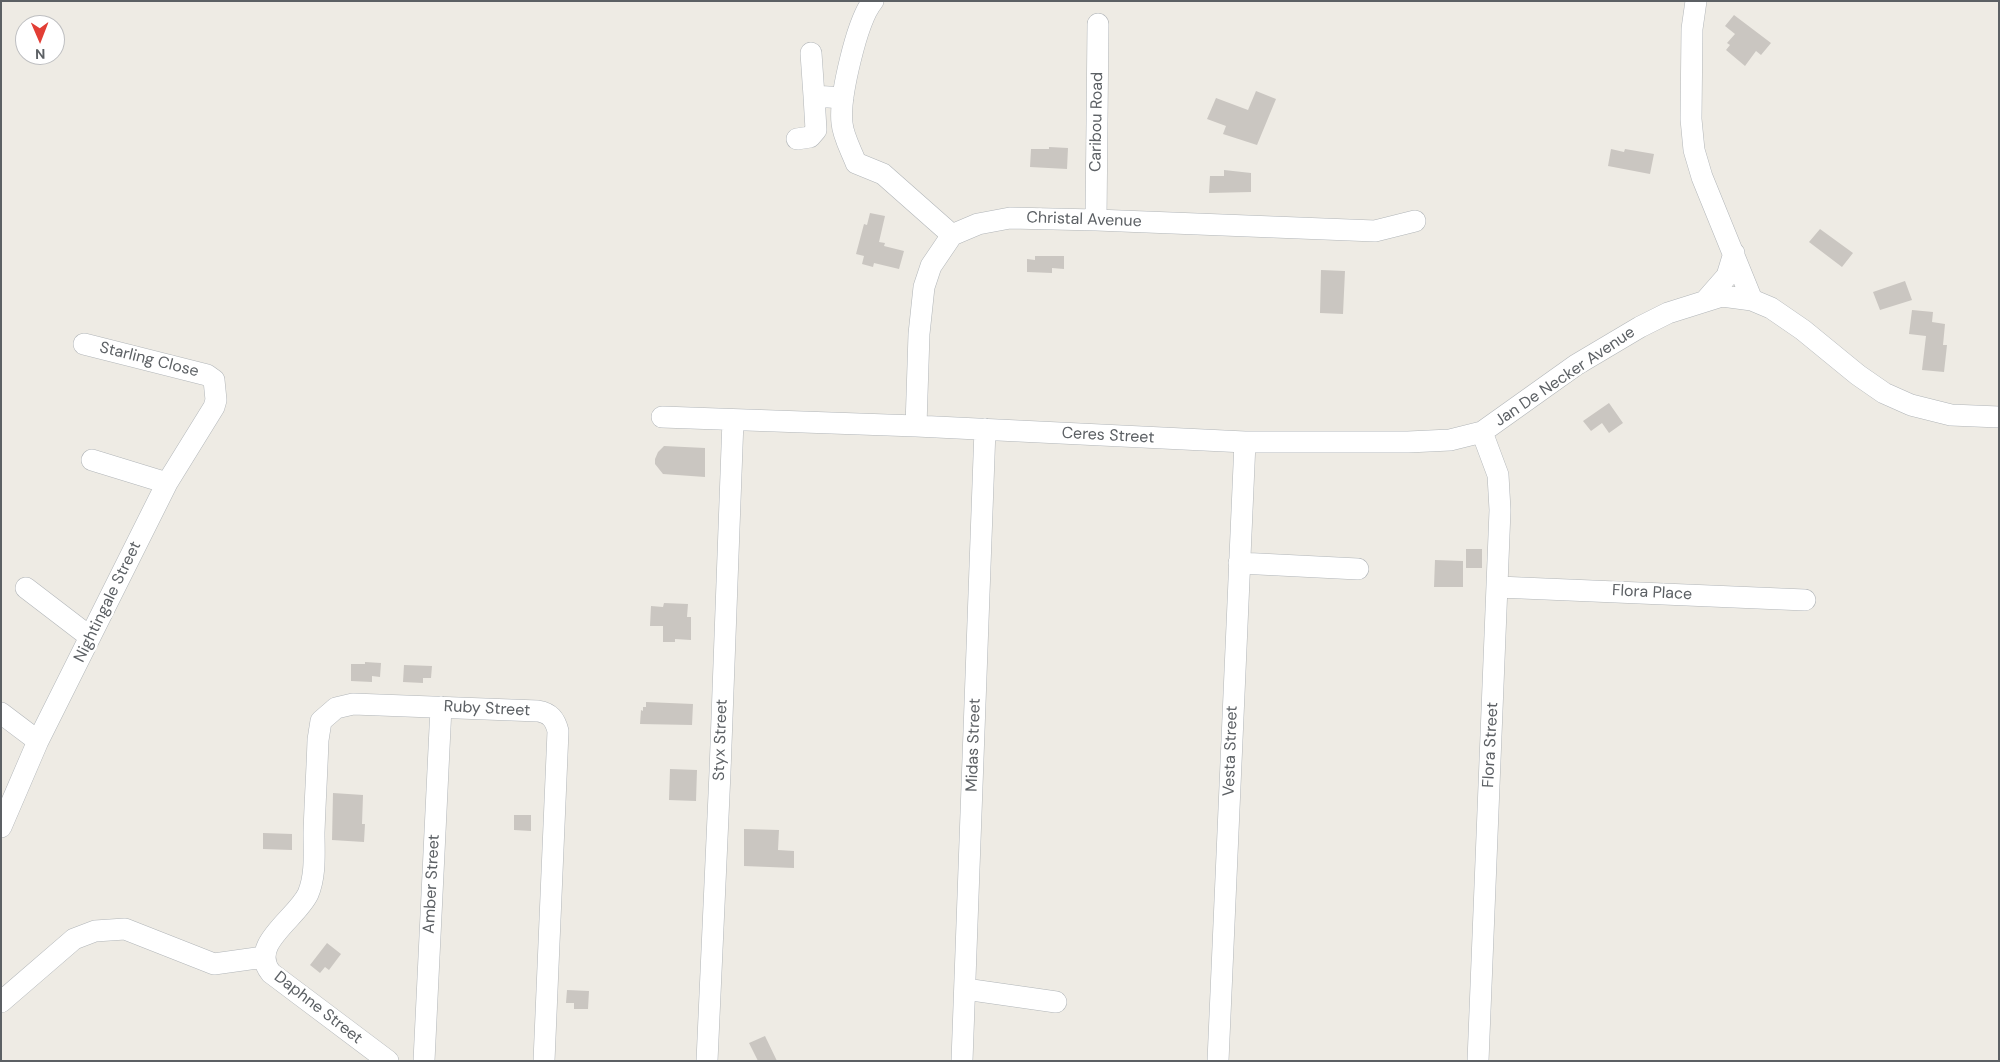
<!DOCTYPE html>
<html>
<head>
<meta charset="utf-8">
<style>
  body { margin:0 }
  #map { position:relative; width:2000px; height:1062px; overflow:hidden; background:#eeebe4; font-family:"DM Sans",sans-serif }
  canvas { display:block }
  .frame { position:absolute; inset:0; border:2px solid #5c6064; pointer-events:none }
  .north { position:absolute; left:15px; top:15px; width:50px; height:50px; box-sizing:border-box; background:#fff; border:1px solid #bebfc1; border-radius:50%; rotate:179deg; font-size:14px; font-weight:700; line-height:20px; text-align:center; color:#5c6064 }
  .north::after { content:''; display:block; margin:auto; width:18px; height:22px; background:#e23e35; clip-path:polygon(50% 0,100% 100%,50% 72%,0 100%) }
</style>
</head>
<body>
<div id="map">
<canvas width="2000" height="1062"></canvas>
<div class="frame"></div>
<div class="north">N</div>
</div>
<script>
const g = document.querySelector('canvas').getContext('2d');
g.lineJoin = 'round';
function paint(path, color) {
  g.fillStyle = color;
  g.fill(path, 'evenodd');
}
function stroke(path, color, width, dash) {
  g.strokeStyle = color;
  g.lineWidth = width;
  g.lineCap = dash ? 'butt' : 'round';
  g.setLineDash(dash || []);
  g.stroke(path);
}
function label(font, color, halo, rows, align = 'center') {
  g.font = font + ' "DM Sans",sans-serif';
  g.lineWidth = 5;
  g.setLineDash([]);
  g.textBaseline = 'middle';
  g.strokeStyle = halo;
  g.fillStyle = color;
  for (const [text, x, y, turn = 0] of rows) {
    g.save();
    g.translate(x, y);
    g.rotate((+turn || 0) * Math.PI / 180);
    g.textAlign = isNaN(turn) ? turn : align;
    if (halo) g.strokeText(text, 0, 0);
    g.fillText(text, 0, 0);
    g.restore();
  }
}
const building = new Path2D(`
  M1734 15 1771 43 1761 55 1756 51 1745 66 1726 50 1730 45 1727 43 1735 34 1725 26Z
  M1256 91 1276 99 1257 145 1223 134 1226 126 1207 119 1216 98 1248 110Z
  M1049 147 1068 148 1067 169 1030 167 1031 149H1049Z
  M1611 149 1624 152 1625 149 1654 154 1650 174 1608 166Z
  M1224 170 1251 173V192L1209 193 1210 176H1224Z
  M870 213 885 216 879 242 885 243 884 246 904 251 899 269 874 263 873 267 862 264 864 256 856 254 864 224 867 225Z
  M1820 229 1853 253 1842 267 1809 242Z
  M1035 256H1064V269L1052 268V273L1027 272V259L1035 260Z
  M1321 270 1345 271 1343 314 1320 313Z
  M1905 281 1912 300 1880 310 1873 292Z
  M1912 310 1933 312 1932 322 1945 324 1943 345H1947L1944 372 1922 370 1926 336 1909 334Z
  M1609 403 1623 423 1609 433 1602 423 1591 431 1583 421Z
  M664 446 705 448V477L663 474 655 464V459L658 452Z
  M1466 549H1482V568H1466Z
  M1435 560 1463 561V587H1434Z
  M664 603 688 604 687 617H691V640L675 639V642H663V626H650L651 606 663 607Z
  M365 662 381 663 380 677 372 676V682L351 681V664H365Z
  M404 665 432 666 431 678H423V683L403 682Z
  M646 702 693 704 692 725 640 724 641 710 643 711V707H646Z
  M670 769 697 770 696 801 669 800Z
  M333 793 363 795 362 824H365L364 842 332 840Z
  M514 815H531V831L514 830Z
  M744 829 779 830 778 850 794 851V868L744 866Z
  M263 833 292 834V850L263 849Z
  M327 943 341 954 329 970 325 967 320 973 310 965Z
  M567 990 589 991 588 1009H574V1003H566Z
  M765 1036 777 1061H758L749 1043Z`);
const minor = new Path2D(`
  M873 1C857 20 839 98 842 123 843 136 851 150 856 163L883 174 952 235
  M1696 1 1692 29 1691 119 1694 150 1702 177 1752 300
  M811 53 814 96
  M797 139 810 137 816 130 814 96 843 98
  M1096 220 1098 24
  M1706 300 1727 276 1734 253
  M662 417 916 426 1245 442H1408L1450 440 1482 432 1576 365 1640 327 1668 313 1722 296 1752 300 1771 308 1803 330 1858 375 1884 393 1911 405 1951 415 1999 417
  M916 426 919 334 924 287 931 266 952 235 978 224 1010 218 1096 220 1375 231 1415 221
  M92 460 167 483
  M1239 563 1358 569
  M1498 587 1805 600
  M26 588 90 637
  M1 713 38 741
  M1 827 38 741 167 483 214 407 216 400 214 380 207 375 84 344
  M965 989 1056 1002
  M1 1002 74 939 95 931 125 929 214 964 264 957
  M388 1061 271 973C248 945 296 919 308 894 316 875 314 853 314 833 315 802 317 771 318 740L321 721 336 708 353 704 538 711C550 713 555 719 558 731L544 1061
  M424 1061 441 707
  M707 1061 720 772 733 420
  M962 1061 985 429
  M1218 1061 1245 442
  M1478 1061 1500 510 1498 475 1482 432`);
const streetNames = [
  ["Caribou Road",1097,122,-89],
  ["Christal Avenue",1084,220,2],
  ["Starling Close",149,360,14],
  ["Jan De Necker Avenue",1565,377,-34],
  ["Ceres Street",1108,436,3],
  ["Flora Place",1652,593,3],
  ["Nightingale Street",108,602,-64],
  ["Ruby Street",487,709,3],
  ["Styx Street",721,740,-88],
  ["Midas Street",974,745,-88],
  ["Flora Street",1491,745,-87],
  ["Vesta Street",1231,751,-88],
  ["Amber Street",432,884,-87],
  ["Daphne Street",318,1008,38]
];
paint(building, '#cac6c1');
stroke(minor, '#b1b5b8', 22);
stroke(minor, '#fff', 21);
label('16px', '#5c6064', '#fff', streetNames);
</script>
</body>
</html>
